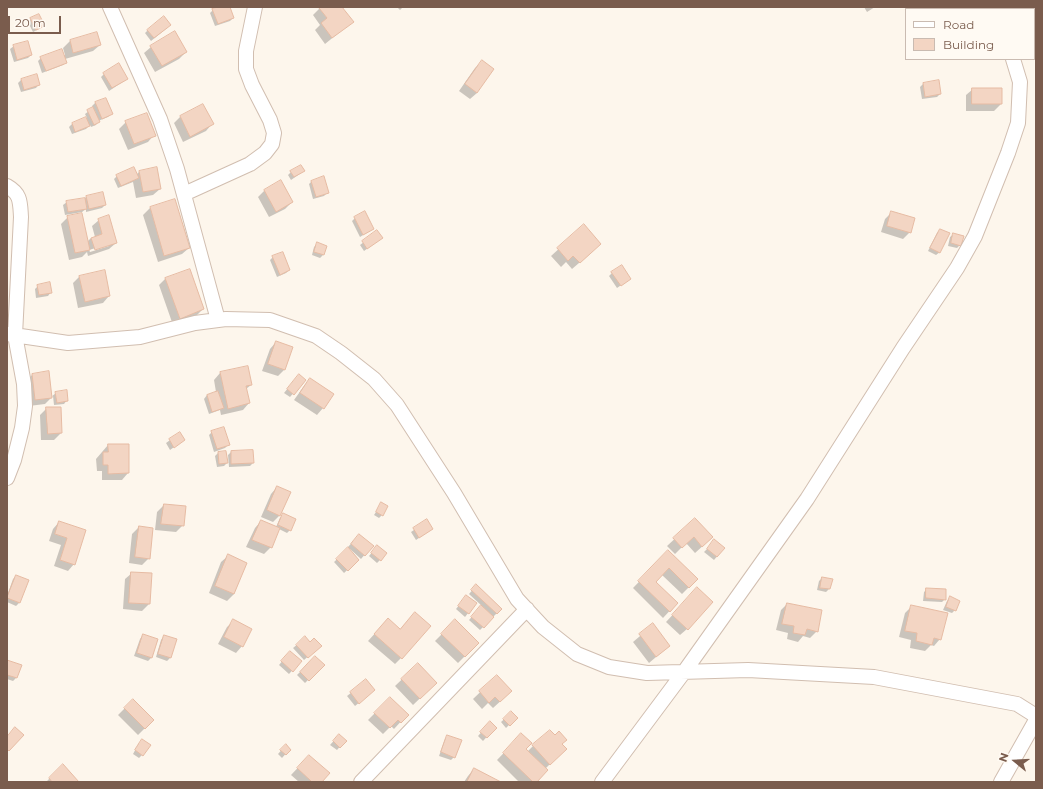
<!DOCTYPE html>
<html>
<head>
<meta charset="utf-8">
<style>
  body { margin:0 }
  #map { position:relative; width:1043px; height:789px; overflow:hidden; background:#fdf6ec; font-family:Montserrat,sans-serif }
  canvas { display:block }
  .frame { position:absolute; inset:0; border:8px solid #7a5c4d; pointer-events:none }
  .legend { position:absolute; left:905px; top:8px; width:130px; height:52px; box-sizing:border-box; background:#fffaf3; border:1px solid #cabbb1; margin:0; padding:5px 7px; list-style:none; font-size:12px; color:#7a5c4d }
  .legend li { display:flex; align-items:center; gap:8px; height:20px }
  .legend b { width:20px; border:1px solid #cabbb1 }
  .north { position:absolute; left:995px; top:741px; width:40px; height:40px; -webkit-text-stroke:3px #fffaf3; paint-order:stroke; rotate:288deg; font-size:11px; font-weight:700; line-height:16px; text-align:center; color:#7a5c4d }
  .north::after { content:''; display:block; margin:auto; width:14px; height:18px; background:#7a5c4d; clip-path:polygon(50% 0,100% 100%,50% 72%,0 100%) }
  .scale { position:absolute; left:8px; top:16px; width:53px; height:18px; box-sizing:border-box; border:2px solid #7a5c4d; border-top:0; padding-left:5px; font-size:12px; line-height:14px; white-space:nowrap; color:#7a5c4d; -webkit-text-stroke:3px #fffaf3; paint-order:stroke }
</style>
</head>
<body>
<div id="map">
<canvas width="1043" height="789"></canvas>
<div class="frame"></div>
<ul class="legend">
<li><b style="height:5px;background:#fff"></b>Road</li>
<li><b style="height:11px;background:#f3d5c3"></b>Building</li>
</ul>
<div class="north">N</div>
<div class="scale">20 m</div>
</div>
<script>
const g = document.querySelector('canvas').getContext('2d');
g.lineJoin = 'round';
function paint(path, color) {
  g.fillStyle = color;
  g.fill(path, 'evenodd');
}
function stroke(path, color, width, dash) {
  g.strokeStyle = color;
  g.lineWidth = width;
  g.lineCap = dash ? 'butt' : 'round';
  g.setLineDash(dash || []);
  g.stroke(path);
}
const shadow = new Path2D(`
  M221 7H229L233 18 230 21 215 26 210 13 213 10Z
  M321 7H341L352 22 325 44 315 30 320 25 313 15Z
  M397 7H403L400 10Z
  M864 7H875L867 12Z
  M31 19 44 25 41 28 33 32 28 22Z
  M167 28 151 41 145 33 148 30Z
  M97 34 100 45 93 51 65 59 66 62 63 65 42 73 38 61 41 58 65 55 63 48 70 41Z
  M14 46 31 55 28 58 14 62 10 49Z
  M151 47 186 52 179 59 155 72 144 53Z
  M482 62 477 93 470 99 459 91 475 68Z
  M104 74 127 79 109 91 101 77Z
  M36 75 39 84 36 88 21 92 18 83 21 80Z
  M938 81 940 94 937 97 922 99 920 87 923 84Z
  M973 89 1001 104 994 111H966V95Z
  M105 99 111 114 108 117 98 121 96 125 91 127 90 125 86 129 72 134 69 127 72 124 87 118 85 114 93 108 92 106 95 103Z
  M180 117 212 124 206 131 183 142 174 123Z
  M126 122 154 135 148 142 128 150 119 129Z
  M304 171 291 180 288 175 291 172Z
  M139 172 160 189 153 195 136 198 133 182 118 188 114 179 117 176 136 175Z
  M312 181 328 192 324 196 313 199 309 184Z
  M265 190 292 202 285 209 269 217 258 197Z
  M86 197 105 205 102 208 86 212V209L82 212 65 215 63 205 67 202 84 199Z
  M174 201 189 248 182 254 158 262 143 215 150 208Z
  M891 213 910 232 903 239 881 232 885 219Z
  M68 217 87 242 91 238 95 237 92 226 99 220 116 243 109 249 88 256 87 252 82 257 69 260 61 224ZM109 244V246L90 252 89 250Z
  M355 218 373 229 360 237 352 221Z
  M584 226 593 251 572 269 566 262 561 267 551 256Z
  M940 230V252L936 255 928 251 937 233Z
  M377 232 378 241 364 251 360 245Z
  M954 234 960 245 957 248 948 246 950 237Z
  M317 244 323 255 320 258 312 255 314 247Z
  M273 257 289 270 286 273 277 277 270 260Z
  M612 273 630 279 617 288 609 276Z
  M79 277 109 296 103 303 78 308 73 283Z
  M165 279 203 309 196 316 173 325 159 285Z
  M38 286 51 292 48 296 36 298 35 289Z
  M276 342 285 369 278 376 262 371 270 349Z
  M220 373 251 385 246 389 249 403 243 410 221 415 220 410 209 414 204 399 207 395 216 392 214 380Z
  M32 375 51 397 56 393 67 400 64 404 54 405 53 396 45 404 29 406 26 381Z
  M296 378 305 380 290 397 284 393Z
  M310 379 323 408 317 415 294 400 304 386Z
  M47 408 61 433 54 440H41L40 415Z
  M212 432 228 445 225 448 214 452 209 435Z
  M180 433 184 440 170 450 166 443Z
  M108 445 128 473 122 480H102V471H97L96 459Z
  M225 452 227 463 224 466 217 467 215 456 218 453Z
  M231 452 253 463 250 466 229 467 228 455Z
  M277 487 280 515 273 522 261 517 271 494Z
  M381 504 382 515 379 518 374 515Z
  M164 505 183 525 176 532 155 530 157 512Z
  M283 515 290 530 287 533 279 529 271 547 264 554 246 547 255 528 261 521 276 527 280 518Z
  M695 520 705 544 695 553 686 543 675 554 667 546Z
  M427 521 432 529 416 540 411 532Z
  M59 522 85 530 74 564 68 571 54 566 61 545 49 541 53 529Z
  M139 527 149 558 142 565 129 563 132 534Z
  M356 538 372 546 361 559 350 549 349 550 358 560 344 573 334 562 349 548 348 547Z
  M712 544 724 548 714 560 704 552Z
  M374 550 380 560 377 563 369 556Z
  M668 552 697 579 682 594 662 575 655 582 677 603 663 618 633 588Z
  M228 556 246 563 234 594 227 601 209 593 221 562Z
  M132 573 151 574 149 604 142 611 123 609 125 579Z
  M16 576 19 603 16 606 7 602V596L13 579Z
  M822 578 829 589 826 592 817 590 819 581Z
  M476 586 501 609 480 630 469 620 482 606 469 594Z
  M927 589 945 599 942 602 923 601 924 592Z
  M691 595 687 629 680 635 666 622Z
  M950 598 955 610 952 613 943 610 947 601Z
  M464 599 476 603 465 617 456 609Z
  M787 604 817 631 810 638 803 636 798 642 787 639 788 633 776 630 781 610Z
  M912 606 940 639 934 646 931 645 925 651 910 648 911 640 899 637 905 613Z
  M388 619 401 658 395 664 368 641Z
  M234 621 242 646 236 653 218 644 227 627Z
  M455 621 478 643 458 663 435 641Z
  M653 625 669 646 649 663 633 642Z
  M143 635 157 640 151 658 148 661 134 656 140 639Z
  M164 636 175 640 170 658 167 661 156 657 161 640Z
  M305 638 310 643 320 646 304 660 293 648Z
  M290 652 301 661 289 674 279 665Z
  M315 657 323 665 305 683 297 675Z
  M7 661 20 665 16 678 13 681 7 679Z
  M418 664 436 683 413 705 395 686Z
  M497 676 504 698 493 708 488 703 482 709 473 699Z
  M366 681 371 693 355 706 347 696Z
  M390 698 407 715 394 729 391 726 383 734 368 720Z
  M133 700 153 720 138 735 118 715Z
  M511 713 516 718 506 728 501 722Z
  M487 726 495 728 483 741 478 736Z
  M339 735 345 741 337 750 330 745Z
  M521 735 524 749 527 752 533 746 561 744 559 755 545 769 535 782H519L497 760Z
  M448 736 454 757 451 760 439 756 445 739Z
  M139 743 142 755 139 758 133 754Z
  M286 745 290 749 282 758 278 754Z
  M309 756 320 782H299L291 775Z
  M63 766 78 782H46L49 779Z
  M474 769 499 782H464L468 776Z`);
const building = new Path2D(`
  M218 7H230L234 18 218 24 212 9Z
  M320 7H342L354 22 332 38 321 23 327 18 319 8Z
  M39 14 45 26 36 30 30 18Z
  M164 16 171 25 154 38 147 30Z
  M175 31 187 52 162 66 150 46Z
  M97 32 101 45 73 53 70 40Z
  M28 41 32 55 17 60 13 45Z
  M62 49 67 63 46 71 40 57Z
  M482 60 494 69 477 93 465 84Z
  M119 63 128 79 112 88 103 73Z
  M37 74 40 85 24 90 21 79Z
  M939 80 941 94 925 97 923 83Z
  M972 88H1002V104H972Z
  M106 98 113 114 102 119 95 102Z
  M203 104 214 124 190 137 180 116Z
  M93 107 100 122 94 125 87 110Z
  M147 113 156 136 134 144 125 121Z
  M86 117 90 126 75 132 72 123Z
  M301 165 305 171 294 177 290 171Z
  M134 167 139 178 121 186 116 175Z
  M157 167 161 189 143 192 139 171Z
  M324 176 329 193 316 197 311 181Z
  M281 180 293 202 276 212 264 190Z
  M103 192 106 205 89 209 86 196Z
  M85 198 87 209 68 212 66 201Z
  M175 199 190 248 164 256 150 207Z
  M365 211 374 229 363 235 354 217Z
  M891 211 915 218 911 233 887 226Z
  M82 213 90 250 75 253 67 216Z
  M109 215 117 243 95 250 91 238 102 234 98 219Z
  M584 224 601 244 580 263 573 256 568 261 557 248Z
  M940 229 950 233 940 253 930 248Z
  M377 230 383 238 367 249 362 241Z
  M953 233 964 236 961 246 951 243Z
  M317 242 327 246 324 255 314 252Z
  M283 252 290 270 280 275 272 256Z
  M622 265 631 279 621 286 611 272Z
  M190 269 204 309 180 319 165 278Z
  M105 270 110 296 85 302 79 276Z
  M50 282 52 293 39 295 37 285Z
  M276 341 293 347 285 370 268 364Z
  M248 366 252 385 246 386 250 403 228 409 220 372Z
  M49 371 52 398 35 400 32 374Z
  M299 374 306 380 294 395 287 389Z
  M310 378 334 394 324 409 300 393Z
  M67 390 68 401 57 403 55 392Z
  M218 391 224 408 212 412 207 395Z
  M46 407H61L62 433 48 434Z
  M224 427 230 445 217 449 211 431Z
  M180 432 185 440 174 448 169 439Z
  M108 444H129V473L108 474V465H103V452H108Z
  M253 450 254 463 231 464V451Z
  M226 451 228 463 219 464 218 452Z
  M277 486 291 492 280 516 267 510Z
  M381 502 388 506 383 516 376 512Z
  M164 504 186 506 184 526 161 524Z
  M283 513 296 519 291 531 278 525Z
  M695 518 713 537 702 547 694 537 682 548 673 538Z
  M427 519 433 529 419 538 413 528Z
  M261 520 280 528 272 548 252 540Z
  M59 521 86 530 75 565 60 560 67 538 55 534Z
  M139 526 153 528 150 559 135 557Z
  M359 534 374 546 365 556 351 544Z
  M714 539 725 548 717 557 707 549Z
  M377 545 387 553 381 561 371 553Z
  M348 547 359 560 348 571 336 559Z
  M668 550 698 579 689 588 669 568 656 582 678 603 670 612 638 581Z
  M228 554 247 563 234 594 215 586Z
  M131 572 152 573 150 604 129 603Z
  M16 575 29 580 20 603 7 598Z
  M822 577 833 579 830 589 820 588Z
  M476 584 502 609 497 614 471 590Z
  M697 587 713 602 688 630 672 615Z
  M926 588 946 589V600L926 598Z
  M466 595 477 603 469 614 458 606Z
  M950 596 960 601 956 611 946 607Z
  M787 603 822 610 818 632 807 629 805 635 793 633 794 626 782 624Z
  M481 605 494 617 484 628 471 617Z
  M911 605 948 613 941 640 934 638 932 645 916 641 917 633 905 631Z
  M415 612 431 626 402 659 374 634 388 618 400 629Z
  M233 619 252 629 243 647 224 637Z
  M455 619 479 643 465 657 441 634Z
  M653 623 670 646 656 657 639 634Z
  M143 634 158 639 152 658 137 653Z
  M164 635 177 639 171 658 158 654Z
  M305 636 310 642 314 638 322 646 308 658 296 645Z
  M290 651 302 661 293 672 281 661Z
  M315 656 325 665 309 681 300 672Z
  M7 660 22 665 17 678 7 675Z
  M418 663 437 683 420 699 401 679Z
  M497 675 512 691 500 702 495 697 489 703 479 691Z
  M366 679 375 690 359 704 350 692Z
  M390 697 409 715 401 723 398 720 390 728 374 713Z
  M133 699 154 720 145 729 124 708Z
  M511 711 518 718 510 726 503 719Z
  M490 721 497 728 487 738 480 732Z
  M15 727 24 735 9 751 7 749V737Z
  M550 730 555 735 559 731 567 740 562 744 567 749 550 765 532 745Z
  M521 733 532 743 526 749 548 770 537 782H533L503 753Z
  M339 734 347 741 340 748 333 741Z
  M447 735 462 740 455 758 441 752Z
  M142 739 151 745 143 756 135 750Z
  M286 744 291 750 286 755 280 750Z
  M309 755 330 773 322 782H312L297 768Z
  M63 764 79 782H52L49 778Z
  M474 768 501 782H467Z`);
const street = new Path2D(`
  M110 7 160 119 177 169 218 320
  M981 7 982 9
  M7 186C21 194 20 202 21 217L15 335 24 384 25 406 22 428 14 460 7 478
  M184 194 250 164 265 153 272 144 274 133 270 120 252 85 246 69V51L255 7
  M7 334 68 343 140 337 195 323 226 319 270 320 316 336 341 353 374 379 397 405 454 493 517 599 543 627 577 654 609 667 647 673 748 670 874 677 1017 704 1036 716
  M361 782 527 609
  M602 782 684 672 807 499 903 348 957 268 975 236 1008 153 1018 123 1020 82 1013 59
  M1001 782 1036 720`);
paint(shadow, '#0003');
paint(building, '#f3d5c3');
stroke(building, '#e6bba3', 1);
stroke(street, '#d1beb0', 16);
stroke(street, '#fff', 14);
</script>
</body>
</html>
